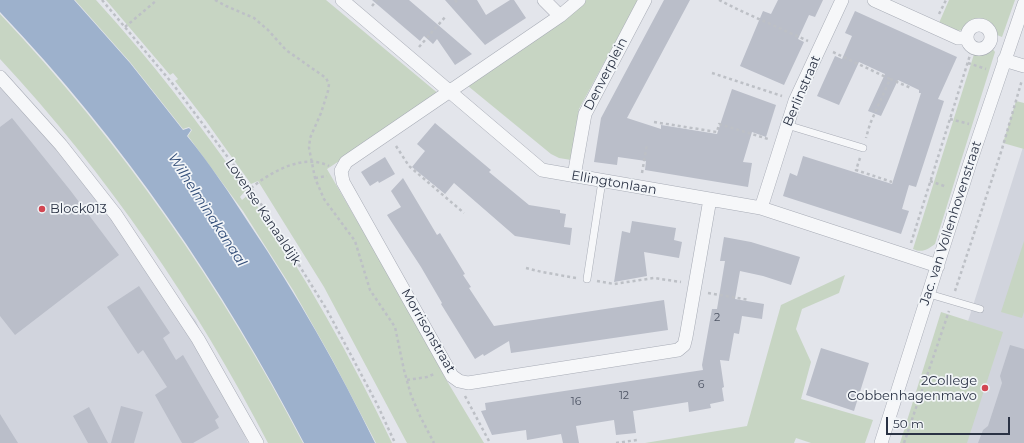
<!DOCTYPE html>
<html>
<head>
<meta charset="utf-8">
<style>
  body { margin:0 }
  #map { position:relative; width:1024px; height:443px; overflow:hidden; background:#e3e5eb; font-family:Montserrat,sans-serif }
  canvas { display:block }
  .scale { position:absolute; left:886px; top:417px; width:124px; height:18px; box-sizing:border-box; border:2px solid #2a3244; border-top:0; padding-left:5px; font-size:12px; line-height:14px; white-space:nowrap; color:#2a3244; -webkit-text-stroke:3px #f2f5f8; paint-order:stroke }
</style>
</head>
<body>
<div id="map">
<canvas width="1024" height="443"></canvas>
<div class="scale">50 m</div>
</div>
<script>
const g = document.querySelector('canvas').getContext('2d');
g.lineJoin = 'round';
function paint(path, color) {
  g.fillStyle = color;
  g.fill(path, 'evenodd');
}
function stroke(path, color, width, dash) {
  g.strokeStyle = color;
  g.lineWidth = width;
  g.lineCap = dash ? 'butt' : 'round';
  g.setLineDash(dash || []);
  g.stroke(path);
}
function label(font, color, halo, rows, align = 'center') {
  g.font = font + ' Montserrat,sans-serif';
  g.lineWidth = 3.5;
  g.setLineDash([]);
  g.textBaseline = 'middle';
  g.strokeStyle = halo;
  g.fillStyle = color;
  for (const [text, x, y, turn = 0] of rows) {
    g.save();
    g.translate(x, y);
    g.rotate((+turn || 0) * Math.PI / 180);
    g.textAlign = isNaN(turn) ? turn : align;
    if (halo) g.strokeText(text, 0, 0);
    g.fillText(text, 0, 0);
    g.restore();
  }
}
const built = new Path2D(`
  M0 79 32 113 196 321 248 443H0Z
  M1024 144V443H928L970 315Z`);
const green = new Path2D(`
  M75 0H96C151 60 200 124 246 190L240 197 242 200 249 194C304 273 351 357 392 443H376L332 359 293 290 243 211 188 136 192 130 189 127 183 129 130 62Z
  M106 0H326L440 95 327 169 440 364 444 376 484 443H407L324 287 258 181 251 184 206 121 175 81 178 79 173 73 170 75Z
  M585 0H638L579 109 571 160 559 158 551 154 468 86 564 18Z
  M949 0H1015L1002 37 997 35 991 23C971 15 976 27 963 30 955 32 946 26 939 23Z
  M0 14C121 142 222 287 303 443H268C196 304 107 174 0 59Z
  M992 48 995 52 935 244C927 250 922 253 913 249L975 51C982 53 986 51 992 48Z
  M1016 101 1024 103V149L1003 143Z
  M1024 241V312L1022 318 1001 312Z
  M845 275 839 293 802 309 796 329 811 362 801 399 873 420 865 443H811L796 438 794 443H645L747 426 781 305Z
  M941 312 1003 332 967 443H900Z`);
const water = new Path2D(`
  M0 0H74L130 63 183 130 189 128 191 130 187 136C210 164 230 194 250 225 297 295 338 367 375 443H304C223 286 122 140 0 12Z`);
const building = new Path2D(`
  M372 0H409L472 54 455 65 437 39 433 44 424 36 420 41Z
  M445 0H477L486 15 510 0H514L526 18 485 45Z
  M664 0H690L627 118 661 129V125L717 134 732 89 776 105 766 137 752 132 743 162 752 163 748 187 645 170 646 161 618 157 617 165 594 162 601 118Z
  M778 0H823L815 17 809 15 798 39 804 42 784 85 740 66 763 11 771 14Z
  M855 11 957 57 938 99 944 101 916 187 909 185 902 209 909 211 901 234 783 196 790 173 797 176 803 156 892 184 921 93H919V90L898 80 881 116 868 111 885 74 859 62 839 105 817 96 835 56 842 59 852 36 845 33Z
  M12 118 70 190 119 255 15 335 0 316V127Z
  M435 123 491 170 489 172 529 205 560 210V213L566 214 564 227 572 228 570 245 515 236 454 183 445 194 412 167 425 151 417 144Z
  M385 157 395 174 379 183 378 181 370 186 361 172Z
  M403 178 437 235 440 233 465 274 463 275 471 287 469 288 494 326 664 300 668 330 511 353 509 341 484 356 483 354 475 359 441 304 442 303 421 267 387 215 401 207 391 191Z
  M632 221 676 228 674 240 682 242 679 258 644 252 647 276 614 282 622 231 630 233Z
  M724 237 751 242 800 257 791 285 763 276 740 271 735 299 764 304 762 319 742 316 739 334 734 333 729 361 720 360 724 387 722 388 724 401 710 404 711 408 689 412 688 402 633 411 636 433 616 435 614 420 576 426 579 443H563L561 434 527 440 526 430 492 435 481 411 486 410 485 403 703 370 702 365 712 309H717L725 261H720Z
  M139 286 170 333 163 338 176 360 183 355 219 417 215 420 219 428 193 443H182L155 395 167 387 143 350 138 354 107 307Z
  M1010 345 1024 349V443H978L983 430 988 426 1002 383 1000 376Z
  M821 348 869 363 854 411 806 395Z
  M121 406 143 412 134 443H111Z
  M89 407 108 443H88L73 416Z
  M0 414 18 443H0Z`);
const path = new Path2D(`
  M102 0 172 83 251 188 327 310 377 404 395 443
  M215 0 226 6 254 18 268 30 286 50 326 78 329 84 328 91 321 113 310 138 309 148 315 178 324 199 355 241 370 290 395 327 404 370 411 395 420 416 434 443
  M455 0 458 4
  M719 0 739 10 808 41
  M372 6 377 0
  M939 14 946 0
  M125 27 157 0
  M419 47 446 16
  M833 52 890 79 870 124 866 138
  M968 63 986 69
  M712 73 782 96
  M890 79 911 88
  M950 119 969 124
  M654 122 717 132 719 124 768 139
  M396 146 409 166 464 213
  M860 158 856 170 892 182
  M642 173 647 144
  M315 178 327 176
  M930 181 947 187
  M251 188C271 172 303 153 329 166
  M911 243 971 52
  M526 268 542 272 576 278
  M597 281 614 284 654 278 681 282
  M955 291 1002 149 1022 80
  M708 293 749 300
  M407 380 427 377 434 374
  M465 396 490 443
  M616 443 637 440
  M904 443 949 311`);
const service = new Path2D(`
  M787 125 863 148
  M587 279 602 181
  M929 294 980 309`);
const minor = new Path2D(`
  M342 0 542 170 761 208 938 266
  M544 0 560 16
  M579 0 560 16 346 162 341 171 343 182 452 376 459 381 468 383 678 350 684 345 686 337 710 199
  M874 0 958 38H967
  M967 37a12 12 0 1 1 24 0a12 12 0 1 1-24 0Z
  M1004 60 1024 66
  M0 77 61 145 116 215 198 339 257 443
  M574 176 585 114 645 0
  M761 208 795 101 842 0
  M881 443 970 163 1024 4`);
const markers = [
  [42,209,4,"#d24652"],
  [985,388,4,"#d24652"]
];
const numberNames = [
  ["2",717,318],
  ["6",701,385],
  ["12",624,396],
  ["16",576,402]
];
const streetNames = [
  ["Denverplein",606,74,-63],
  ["Berlinstraat",802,91,-67],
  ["Ellingtonlaan",614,183,10],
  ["Lovense Kanaaldijk",263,212,56],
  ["Jac. van Vollenhovenstraat",951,223,-72],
  ["Morrisonstraat",428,331,60]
];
const poiNames = [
  ["Block013",50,209],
  ["2College",977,381,"right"],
  ["Cobbenhagenmavo",977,396,"right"]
];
const waterNames = [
  ["Wilhelminakanaal",207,210,57]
];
paint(built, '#d1d4dd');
paint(green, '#c7d5c3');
paint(water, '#9db1cc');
paint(building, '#babec9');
stroke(service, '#a8acb6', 8);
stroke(minor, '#a8acb6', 14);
stroke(path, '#bdc0c6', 2.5, [3, 3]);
stroke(service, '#f6f7f9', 7);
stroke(minor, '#f6f7f9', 13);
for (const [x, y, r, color] of markers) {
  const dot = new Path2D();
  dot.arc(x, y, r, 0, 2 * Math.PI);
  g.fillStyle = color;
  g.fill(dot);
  stroke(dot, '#f2f5f8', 1.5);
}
label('11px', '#4e5565', null, numberNames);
label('13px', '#2a3244', '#f2f5f8', streetNames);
label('13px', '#2a3244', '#f2f5f8', poiNames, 'left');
label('italic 14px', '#334e79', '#f2f5f8', waterNames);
</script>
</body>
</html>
